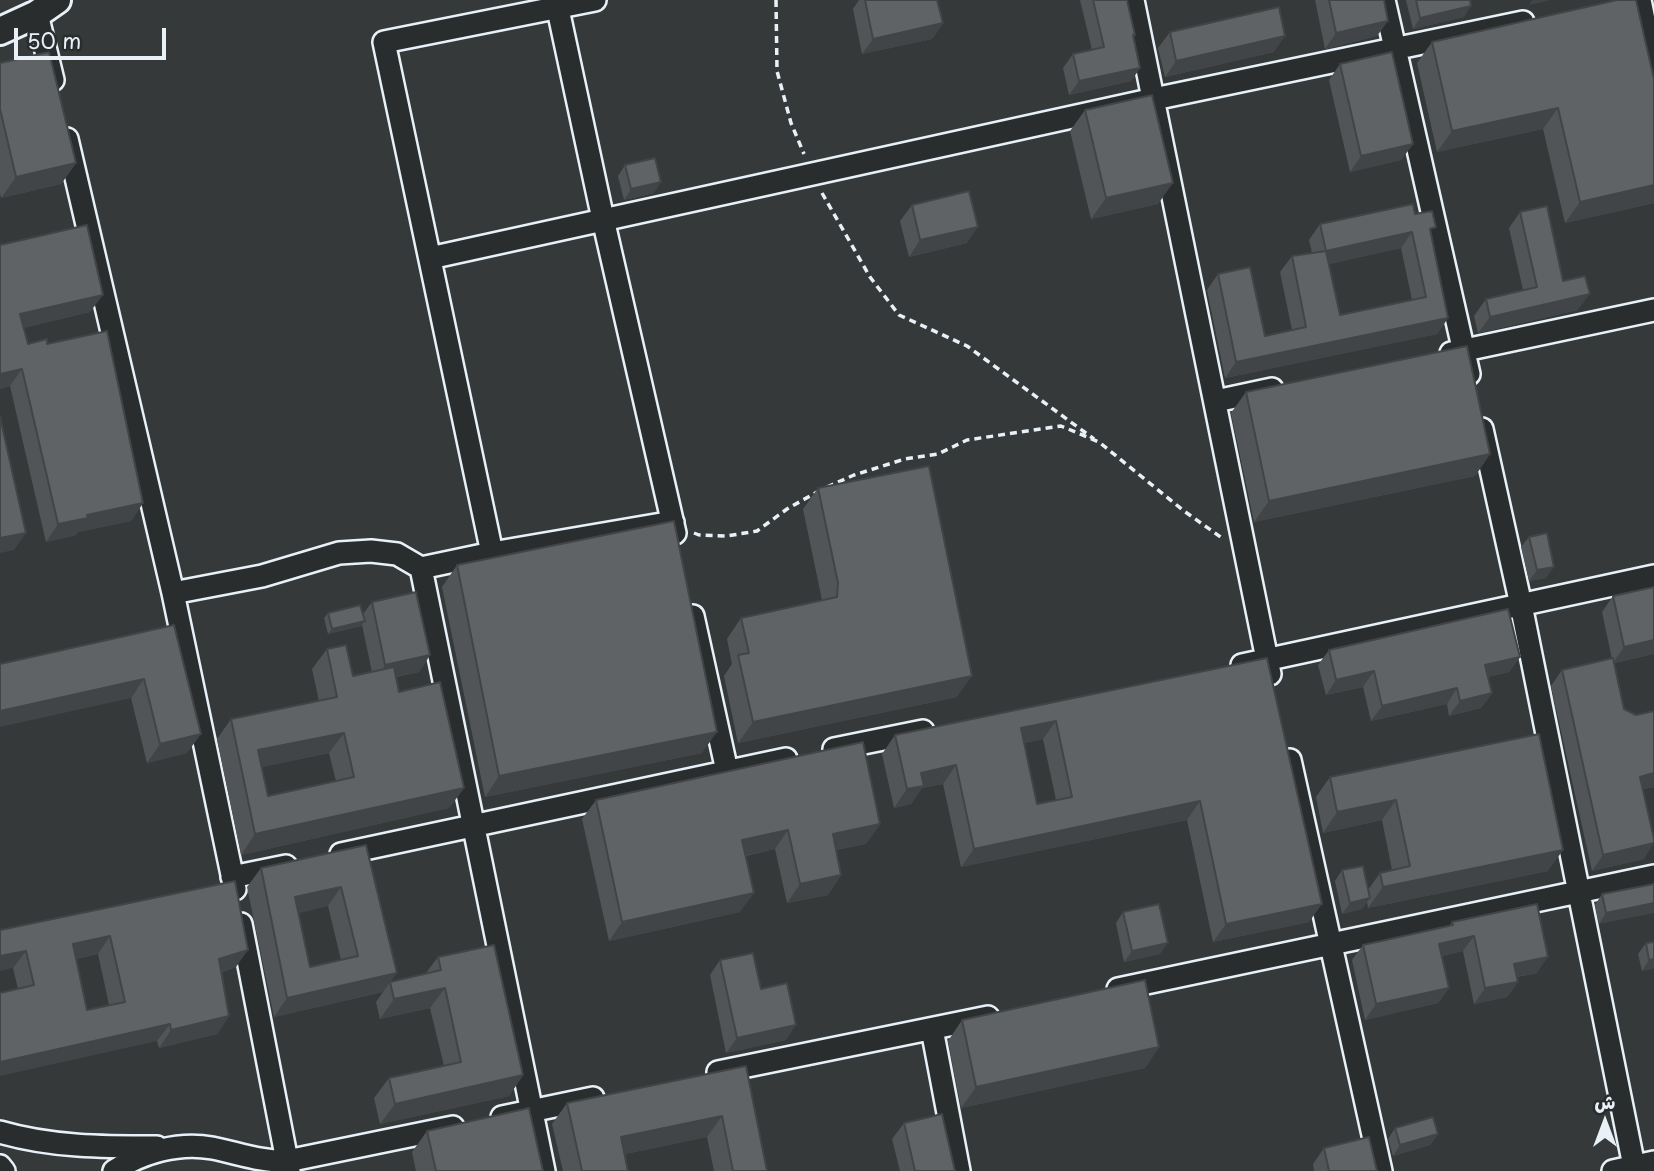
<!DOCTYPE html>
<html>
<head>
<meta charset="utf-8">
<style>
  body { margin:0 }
  #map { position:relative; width:1654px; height:1171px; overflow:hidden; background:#35393a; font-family:"Playpen Sans","Playpen Sans Arabic",sans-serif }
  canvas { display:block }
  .north { position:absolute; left:1570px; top:1087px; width:70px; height:70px; -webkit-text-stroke:5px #2a2d2e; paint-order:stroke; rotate:0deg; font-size:19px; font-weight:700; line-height:28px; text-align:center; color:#e8f1f8 }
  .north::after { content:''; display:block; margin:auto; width:24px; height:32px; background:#e8f1f8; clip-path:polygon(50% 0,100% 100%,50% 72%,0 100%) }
  .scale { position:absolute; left:14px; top:28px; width:152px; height:32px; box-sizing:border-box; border:4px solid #e8f1f8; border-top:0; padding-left:9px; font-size:21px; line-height:24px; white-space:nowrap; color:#e8f1f8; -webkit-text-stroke:5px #2a2d2e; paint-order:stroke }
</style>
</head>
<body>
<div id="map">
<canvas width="1654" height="1171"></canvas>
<div class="north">ش</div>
<div class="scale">50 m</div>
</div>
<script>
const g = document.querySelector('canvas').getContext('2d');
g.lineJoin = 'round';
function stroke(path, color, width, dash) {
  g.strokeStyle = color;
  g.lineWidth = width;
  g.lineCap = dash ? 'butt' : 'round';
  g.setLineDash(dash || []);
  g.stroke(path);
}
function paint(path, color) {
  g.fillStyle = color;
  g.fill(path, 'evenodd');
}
const path = new Path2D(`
  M776 0 777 71 791 123 804 154
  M822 193 870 277 899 315 967 346 1094 439
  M827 487 854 475 905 459 938 454 967 440 1061 426 1099 442 1184 511 1222 538
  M694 533 699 535 727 536 757 531 787 509 817 492`);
const minor = new Path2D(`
  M556 0 603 219 675 533
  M595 0 384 42 492 553 673 522
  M1133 0 1270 674
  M1384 0 1469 374
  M1640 0 1654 70
  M37 14 53 80
  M67 139 173 593 235 889
  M430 258 1154 99 1523 22
  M1451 353 1654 310
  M1216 401 1272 389
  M1482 429 1521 605 1635 1171
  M421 568 544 1171
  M173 593 262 576 339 553 371 551 397 554 421 568 492 553
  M693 616 727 771
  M1242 665 1654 576
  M834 749 923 731
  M1290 760 1381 1171
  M341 854 786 759
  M232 877 286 866
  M241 924 289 1171
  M1118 989 1654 876
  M932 1029 959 1171
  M718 1072 988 1017
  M502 1117 593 1098
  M0 1132C51 1147 104 1147 157 1147
  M0 1166 4 1171
  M114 1171C142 1152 179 1142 212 1148 238 1153 261 1162 287 1161L453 1127
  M1613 1171 1654 1162`);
const major = new Path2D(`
  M0 31 37 14 57 0`);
const wall = new Path2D(`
  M859 0H937L943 23 932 39 862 54 853 9Z
  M1080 0H1127L1135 35 1134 37 1140 68 1131 81 1069 95 1063 68 1073 54 1092 50Z
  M1315 0H1384L1377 36 1325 49Z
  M1406 0H1470L1464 17 1413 29Z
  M1617 0 1654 203 1565 223 1543 129 1437 152 1417 63 1432 42Z
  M1170 32 1274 52 1165 77 1158 48Z
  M0 63 76 163 61 184 1 198 0 193Z
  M1340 64 1413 144 1401 160 1350 172 1329 80Z
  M1085 110 1158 204 1091 219 1070 131Z
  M625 165 654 193 624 200 618 176Z
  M912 205 967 243 909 257 900 221Z
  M1520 212 1563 281 1578 310 1478 333 1474 316 1486 299 1523 290 1509 228Z
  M1415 214 1431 234 1448 318 1437 334 1225 378 1207 290 1218 274 1265 336 1292 330 1280 272 1292 256 1312 253 1309 240 1320 224ZM1401 248 1412 300 1340 315 1329 264Z
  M0 245 90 312 23 328 28 344H47L143 503 131 521 78 532 76 535 46 542 10 386 0 389Z
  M1246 392 1490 454 1475 476 1254 522 1231 413Z
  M818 488 957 697 738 743 724 676 732 664 727 639 741 618 822 600 803 509Z
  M1529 537 1546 578 1529 581 1521 547Z
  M457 565 702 753 485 797 442 587Z
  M1613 596 1654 654 1614 663 1624 709 1636 715 1654 711V787L1643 789 1644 859 1592 871 1551 686 1562 670 1612 659 1602 612Z
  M372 602 430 655 419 672 396 677 399 692 464 788 449 808 241 855 217 739 231 719 319 701 312 669 327 649 353 676 372 672 362 625 361 626 328 634 324 618 328 613 363 614ZM329 753 336 781 268 796 262 767Z
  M174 625 187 753 147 763 131 698Z
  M1329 650 1520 657 1509 672 1488 677 1492 693 1481 708 1449 716 1447 704 1371 721 1363 687 1326 695 1318 665Z
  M1267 658 1309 922 1213 942 1187 820 961 867 943 784 922 788 911 804 894 808 882 754 895 735ZM1043 739 1056 800 1037 804 1024 743Z
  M1539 734 1548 871 1368 908 1367 902 1362 909 1342 914 1335 881 1342 870 1368 890 1380 873 1392 870 1382 820 1323 833 1316 797 1330 777Z
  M596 800 880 824 866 844 836 850 841 875 828 895 787 903 775 849 746 856 740 912 609 941 582 819Z
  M366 845 390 982 426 973 438 957 523 1075 509 1096 380 1124 374 1098 389 1078 444 1066 430 1008 380 1019 376 1002 383 992 274 1017 247 887 261 868ZM328 906 341 960 310 967 298 913Z
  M235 881 236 967 222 972 229 1016 217 1034 159 1048 157 1041 18 989 13 968 0 930ZM98 954 109 1005 87 1010 76 959Z
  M1654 884 1599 924 1595 905 1602 894Z
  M1123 912 1160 954 1124 962 1116 923Z
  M1452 922 1537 973 1517 977 1518 982 1507 997 1474 1004 1463 951 1442 956 1449 988 1438 1003 1365 1020 1352 960 1363 945 1450 925Z
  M1646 943 1654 968 1642 971 1638 954Z
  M720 960 761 989 786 1040 726 1053 710 975Z
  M962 1020 1159 1047 1145 1068 961 1108 948 1041Z
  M746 1066 767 1171H714L707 1137 625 1154 628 1171H563L552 1124 567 1103Z
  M904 1123 955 1171H900L892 1139Z
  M1395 1128 1438 1134 1430 1145 1393 1156 1388 1139Z
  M427 1131 543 1171H416L412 1152Z
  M1324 1148 1377 1171H1314L1313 1164Z`);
const shadedWall = new Path2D(`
  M1532 0H1551L1529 5Z
  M1471 6 1464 17 1413 29 1420 18Z
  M1388 21 1377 36 1325 49 1336 33Z
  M943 23 932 39 862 54 873 39Z
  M1285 36 1274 52 1165 77 1176 61Z
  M1140 68 1131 81 1069 95 1079 81Z
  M1558 108 1543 129 1437 152 1452 131Z
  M1413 144 1401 160 1350 172 1361 156Z
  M76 163 61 184 1 198 16 177Z
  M661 182 654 193 624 200 631 189Z
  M1173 183 1158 204 1091 219 1106 198Z
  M1654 185V203L1565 223 1580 202Z
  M978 227 967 243 909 257 920 240Z
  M1412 232 1401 248 1315 267 1326 251Z
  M1590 294 1578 310 1478 333 1490 317Z
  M103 295 90 312 8 332 20 314Z
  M1448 318 1437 334 1225 378 1236 362Z
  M22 369 10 386 0 389V374Z
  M1490 454 1475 476 1254 522 1269 501Z
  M143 503 131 521 78 532 76 535 46 542 58 524 87 515Z
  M26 533 14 550 0 553V538Z
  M1554 567 1546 578 1529 581 1537 570Z
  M365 621 361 626 328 634 332 629Z
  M1654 640V654L1613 663 1624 647Z
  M430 655 419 672 374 681 385 665Z
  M1520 657 1509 672 1475 680 1485 665Z
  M1374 671 1363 687 1326 695 1336 680Z
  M972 676 957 697 738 743 753 722Z
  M144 679 131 698 0 727V711Z
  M1457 688 1447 704 1371 721 1382 706Z
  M1492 693 1481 708 1449 716 1460 701Z
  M1056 721 1043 739 1008 746 1021 728Z
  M717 732 702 753 485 797 499 776Z
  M344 733 329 753 244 771 258 750Z
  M201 734 187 753 147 763 160 744Z
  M956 765 943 784 922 788 911 804 894 808 907 789 921 773Z
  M1654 773V787L1628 793 1640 777Z
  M464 788 449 808 241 855 255 834Z
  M1396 800 1382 820 1323 833 1337 812Z
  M1200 801 1187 820 961 867 974 849Z
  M880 824 866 844 819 853 833 834Z
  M788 830 775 849 729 859 742 840Z
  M1654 843 1644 859 1592 871 1603 855Z
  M1563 850 1548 871 1368 908 1383 887Z
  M841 875 828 895 787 903 800 884Z
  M341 887 328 906 281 917 295 897Z
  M754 893 740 912 609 941 622 922Z
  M1370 898 1362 909 1342 914 1350 903Z
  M1654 903V913L1599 924 1606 913Z
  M1322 904 1309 922 1213 942 1226 924Z
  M110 936 98 954 60 962 73 944Z
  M1474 936 1463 951 1428 959 1439 944Z
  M1168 943 1160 954 1124 962 1132 951Z
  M248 950 236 967 207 976 219 959Z
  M26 951 13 968 0 971V956Z
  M1548 957 1537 973 1503 979 1514 964Z
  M1654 959V968L1642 971 1649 960Z
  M397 973 383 992 274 1017 287 998Z
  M1518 982 1507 997 1474 1004 1485 988Z
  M445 988 430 1008 380 1019 394 999Z
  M1449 988 1438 1003 1365 1020 1376 1004Z
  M229 1016 217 1034 159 1048 171 1030Z
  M170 1024 157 1041 0 1076V1062Z
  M796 1025 786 1040 726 1053 737 1038Z
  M1159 1047 1145 1068 961 1108 976 1087Z
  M523 1075 509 1096 380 1124 395 1104Z
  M722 1116 707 1137 606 1158 621 1137Z
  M1438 1134 1430 1145 1393 1156 1400 1145Z`);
const building = new Path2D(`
  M865 0H937L943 23 873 39Z
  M1093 0H1127L1135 35H1133L1140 68 1079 81 1073 54 1104 47Z
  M1329 0H1384L1388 21 1336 33Z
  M1416 0H1470L1471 6 1420 18Z
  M1617 0H1636L1654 79V185L1580 202 1558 108 1452 131 1432 42Z
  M1279 7 1285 36 1176 61 1170 32Z
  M49 52 76 163 16 177 0 109V63Z
  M1392 52 1413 144 1361 156 1340 64Z
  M1152 95 1173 183 1106 198 1085 110Z
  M655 158 661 182 631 189 625 165Z
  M969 191 978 227 920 240 912 205Z
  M1413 204 1415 214 1432 211 1436 227 1430 229 1448 318 1236 362 1218 274 1250 267 1265 336 1306 327 1292 256 1326 251 1320 224ZM1412 232 1426 297 1340 315 1326 251Z
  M1547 206 1563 281 1585 276 1590 294 1490 317 1486 299 1537 287 1520 212Z
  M87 225 103 295 20 314 28 344 47 339V344L107 331 143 503 87 515 88 518 58 524 22 369 0 374V245Z
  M1467 346 1490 454 1269 501 1246 392Z
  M0 417 26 533 0 538Z
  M929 466 972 676 753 722 738 655 749 653 741 618 837 597 838 583 818 488Z
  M674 521 717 732 499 776 457 565Z
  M1547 533 1554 567 1537 570 1529 537Z
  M1654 587V640L1624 647 1613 596Z
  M416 592 430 655 385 665 372 602Z
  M360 605 365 621 332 629 328 613Z
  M1508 609 1520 657 1485 665 1492 693 1460 701 1457 688 1382 706 1374 671 1336 680 1329 650Z
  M174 625 201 734 160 744 144 679 0 711V664Z
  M346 645 353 676 394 667 399 692 440 682 464 788 255 834 231 719 337 697 327 649ZM344 733 354 777 268 796 258 750Z
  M1267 658 1322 904 1226 924 1200 801 974 849 956 765 921 773 924 786 907 789 895 735ZM1056 721 1072 797 1037 804 1021 728Z
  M1613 658 1624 709 1636 715 1654 711V773L1640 777 1654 839V843L1603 855 1562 670Z
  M1539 734 1563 850 1383 887 1380 873 1410 866 1396 800 1337 812 1330 777Z
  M863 742 880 824 833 834 841 875 800 884 788 830 742 840 754 893 622 922 596 800Z
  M366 845 397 973 287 998 261 868ZM341 887 358 956 310 967 295 897Z
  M1363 866 1370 898 1350 903 1342 870Z
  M235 881 248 950 219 959 229 1016 171 1030 170 1024 0 1062V993L34 985 26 951 0 956V930ZM110 936 125 1002 87 1010 73 944Z
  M1654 884V903L1606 913 1602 894Z
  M1159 904 1168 943 1132 951 1123 912Z
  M1537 904 1548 957 1514 964 1518 982 1485 988 1474 936 1439 944 1449 988 1376 1004 1363 945 1453 925 1452 922Z
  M1654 942V959L1649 960 1646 943Z
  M494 945 523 1075 395 1104 389 1078 461 1062 445 988 394 999 390 982 441 970 438 957Z
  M753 953 761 989 787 983 796 1025 737 1038 720 960Z
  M1145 980 1159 1047 976 1087 962 1020Z
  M746 1066 767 1171H733L722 1116 621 1137 628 1171H582L567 1103Z
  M529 1108 543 1171H436L427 1131Z
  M942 1114 955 1171H915L904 1123Z
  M1433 1117 1438 1134 1400 1145 1395 1128Z
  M1369 1137 1377 1171H1329L1324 1148Z`);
stroke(minor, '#e8f1f8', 26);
stroke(major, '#e8f1f8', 32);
stroke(path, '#e8f1f8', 3.5, [7, 5]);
stroke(minor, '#2a2d2e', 21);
stroke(major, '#2a2d2e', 26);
paint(wall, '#525557');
paint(shadedWall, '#424547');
paint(building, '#5f6365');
stroke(building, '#424547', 2);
</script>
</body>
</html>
